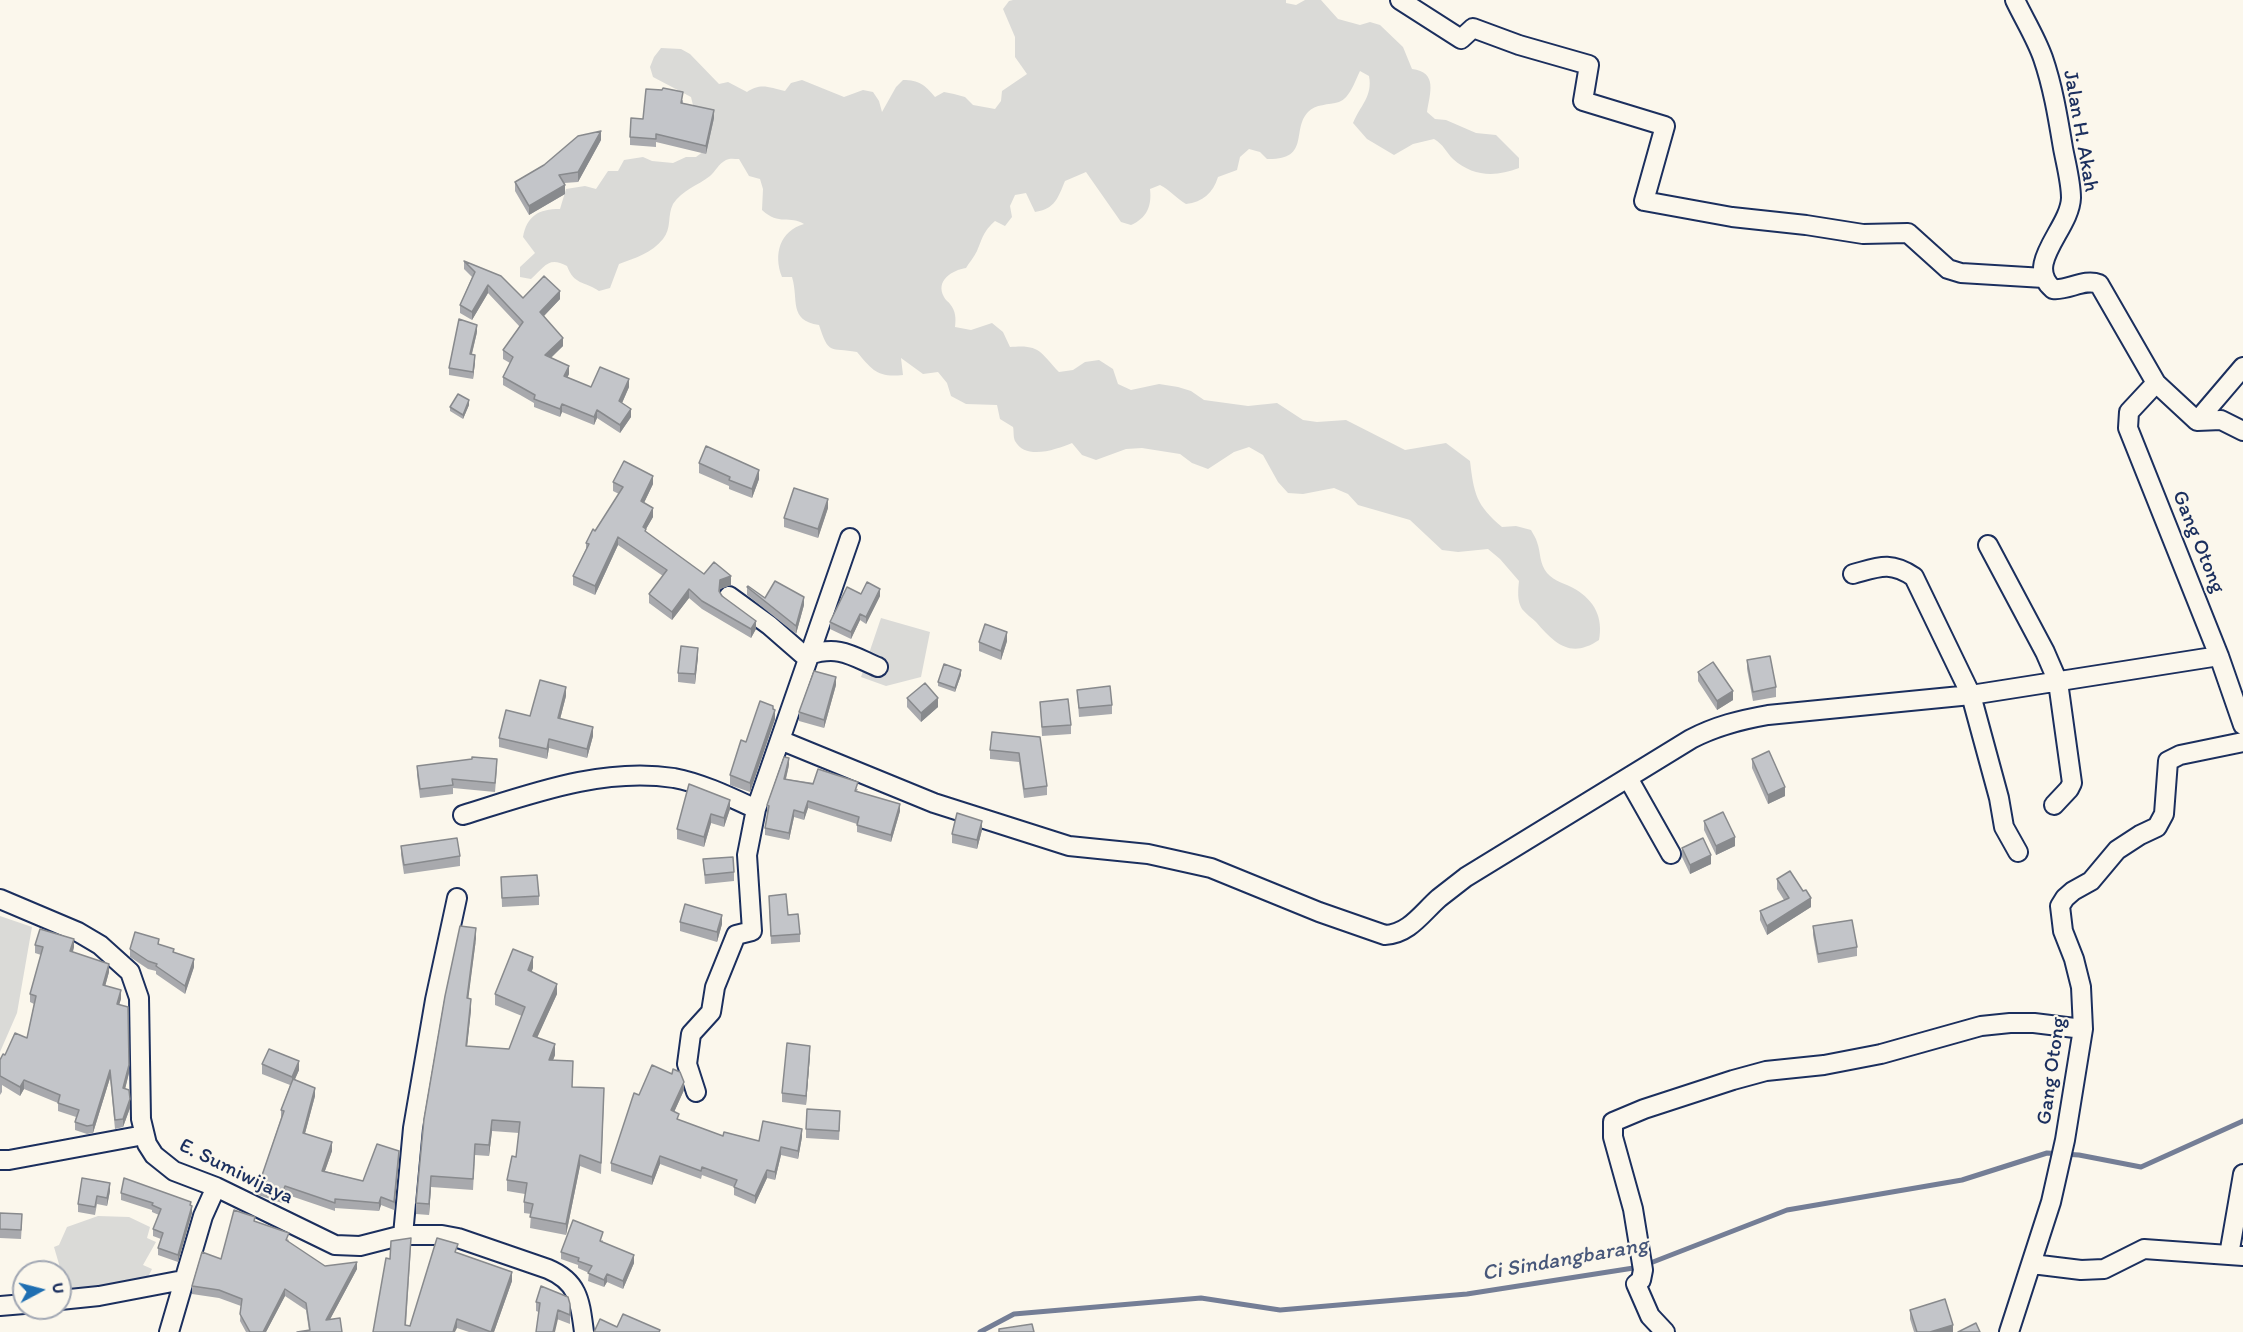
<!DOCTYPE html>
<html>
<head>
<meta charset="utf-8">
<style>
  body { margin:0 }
  #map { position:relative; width:2243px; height:1332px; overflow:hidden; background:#fbf7ec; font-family:Itim,sans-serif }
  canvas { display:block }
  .north { position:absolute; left:12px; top:1260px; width:60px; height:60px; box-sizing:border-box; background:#fbf7ec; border:2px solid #a1a7b3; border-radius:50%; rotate:83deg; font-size:16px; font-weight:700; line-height:24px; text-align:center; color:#1b2f5e }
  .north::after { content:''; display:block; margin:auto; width:21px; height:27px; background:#1f6fb2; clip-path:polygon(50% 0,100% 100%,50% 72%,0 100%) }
</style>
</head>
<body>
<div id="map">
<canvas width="2243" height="1332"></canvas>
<div class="north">U</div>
</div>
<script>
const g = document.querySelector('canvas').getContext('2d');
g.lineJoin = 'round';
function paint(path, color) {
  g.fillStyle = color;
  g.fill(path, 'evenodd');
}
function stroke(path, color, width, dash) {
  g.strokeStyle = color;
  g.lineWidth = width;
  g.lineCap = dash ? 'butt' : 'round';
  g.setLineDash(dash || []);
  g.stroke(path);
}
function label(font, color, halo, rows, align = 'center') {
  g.font = font + ' Itim,sans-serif';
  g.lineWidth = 4.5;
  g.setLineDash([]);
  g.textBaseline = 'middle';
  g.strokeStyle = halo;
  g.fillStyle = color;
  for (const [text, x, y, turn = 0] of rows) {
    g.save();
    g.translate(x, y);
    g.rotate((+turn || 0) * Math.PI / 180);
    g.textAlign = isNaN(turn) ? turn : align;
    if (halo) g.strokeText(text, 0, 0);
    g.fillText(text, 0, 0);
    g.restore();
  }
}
const green = new Path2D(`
  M1013 0H1286V3L1296 5 1305 0H1321L1338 19 1360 25 1370 22 1380 25 1403 47 1412 69C1438 72 1430 93 1427 112L1435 119 1446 120 1476 133 1496 135 1519 158V168C1496 177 1473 177 1453 159 1446 152 1444 145 1434 139L1413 144 1394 155 1367 139 1353 123C1360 106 1373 96 1369 76L1360 71C1355 81 1350 98 1339 102 1329 105 1315 104 1308 112 1291 130 1311 160 1267 159L1260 152 1249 149 1240 157 1237 170 1218 177C1213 193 1203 202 1186 204 1176 198 1170 190 1160 185L1150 189C1152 206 1147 218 1131 225L1121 222 1086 172 1065 181C1058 198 1055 209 1035 212L1026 193 1015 195 1010 206 1012 217 1005 226 995 221C983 232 983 237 977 251 974 257 969 263 966 268 952 270 935 281 944 297 945 300 949 302 950 304 956 311 956 319 955 327L971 330 992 323 1003 332 1010 347C1040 344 1040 352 1059 372L1073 370 1085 362 1099 360 1113 369 1118 384 1131 390 1159 384 1178 387 1191 391 1204 400 1248 406 1277 403 1303 420 1317 422 1346 420 1405 450 1446 443 1470 461C1474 494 1476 505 1502 527L1516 526 1531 530C1533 534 1536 538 1537 542 1541 553 1539 563 1547 573 1555 582 1565 583 1575 589 1595 601 1603 618 1599 640 1571 659 1555 644 1536 622 1532 618 1526 614 1522 609 1517 601 1518 590 1519 581L1500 559 1488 549 1458 552 1442 550 1410 520 1358 505 1348 494 1334 488 1303 494 1288 493 1278 482 1263 455 1249 447 1234 452 1208 469 1192 463 1180 454 1142 448 1126 449 1096 460 1082 455 1072 443C1057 449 1026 461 1015 441 1013 437 1014 430 1013 427L1000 419 997 405 966 404 951 396 947 383 938 372 923 374 901 358 903 375C878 378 872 370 857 352 830 347 829 356 819 325 788 320 799 300 792 277H782C773 254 780 231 804 224 790 215 779 226 762 210L763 189 760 179 749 176 739 159C734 159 730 158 726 160 718 164 716 171 710 176 697 186 682 190 673 204 667 216 672 228 663 239 652 253 635 258 619 264L610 288 599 291C584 281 574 285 567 266 548 256 545 267 531 279L520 277V267L535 253 523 237C527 216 538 209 560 209L566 189 585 186 596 189 608 171H618L624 160 643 157 652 161 673 163 686 157H696L704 151 691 97 653 77 650 67 654 57 661 48 681 49 690 54 719 84 728 82 747 92C761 82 770 88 785 91L791 83 802 80 844 97 863 90 873 92 879 101 882 112 896 87 903 80C919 80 925 85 935 97L944 92 954 94 965 97 973 105 995 109 1001 101 1002 91 1027 74 1015 57V37L1003 9 1009 1Z
  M881 618 930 632 921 677 886 686 861 677Z
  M0 916 32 927 17 1013 0 1052Z
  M98 1216 129 1217 150 1227 147 1238 156 1242 143 1265 152 1269 147 1279 68 1295 54 1247 59 1245 67 1227Z`);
const stream = new Path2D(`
  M980 1332 1014 1314 1201 1298 1280 1310 1467 1294 1640 1267 1787 1210 1962 1180 2047 1153 2079 1155 2141 1167 2243 1121`);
const street = new Path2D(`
  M1400 0 1461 39 1473 28 1519 45 1589 65 1583 101 1665 126 1644 201 1732 217 1806 225 1863 234 1908 233 1948 269 1961 273 2044 278
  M2015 0C2024 19 2036 38 2043 58 2053 87 2058 118 2063 148 2066 164 2071 182 2071 198 2070 229 2023 264 2053 289 2068 291 2084 278 2099 284L2156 383 2197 421 2221 420 2243 431
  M2156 383 2129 412 2128 428 2219 656 2243 725
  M2197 421 2243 367
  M1988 545 2045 652 2058 682 2072 783 2069 789 2054 805
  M1853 574C1879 567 1890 561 1914 577L1971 695 1999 798 2004 827 2018 852
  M729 596 769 625 808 659
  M809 655C839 645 852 656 878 667
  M780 740 934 803 1069 846 1148 854 1211 868 1319 912 1385 935C1409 934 1422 913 1439 898 1448 891 1457 884 1466 877L1691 739C1716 726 1740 720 1768 715L1971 695 2219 656
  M1628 778 1671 854
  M463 815C531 794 602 767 674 778 701 783 730 797 756 809
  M0 899 78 932 100 945 130 972 139 998 141 1119 147 1144 154 1155 174 1171 216 1187 335 1245 360 1246 403 1235H442L458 1238 548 1269C579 1282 580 1302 584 1332
  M696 1092 687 1064 691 1034 711 1012 715 987 736 935 752 931 747 855 756 809 850 538
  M0 1160H9L144 1135
  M403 1235 413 1128 435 1000 457 898
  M2229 1255 2243 1174
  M2032 1264 2081 1270 2104 1269 2144 1249 2243 1256
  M60 1300 99 1296 183 1280
  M0 1306 24 1304
  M169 1332 203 1216 216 1187
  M1665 1332 1650 1316 1636 1284 1641 1280 1643 1270 1633 1209 1613 1137V1122L1644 1109 1733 1080 1766 1071 1824 1065 1881 1054 1981 1026 2010 1023H2034L2083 1029
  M2009 1332 2051 1202 2065 1140 2083 1029 2081 987 2074 959 2063 931 2060 906 2065 898 2073 891 2091 881 2117 850 2140 835 2157 827 2164 814 2168 761 2180 755 2243 742`);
const wall = new Path2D(`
  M683 100V103L714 118 706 154 656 142V147L630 145V137L643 119Z
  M601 140 578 182 564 183 565 194 529 215 515 191V182Z
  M464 261 523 298 560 299 544 316 563 346 551 358 569 374 567 378 591 387H629L622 403 631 417 620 433 597 418 594 425 562 412 560 417 534 407V403L503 385V377L510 363 503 359V350L520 327 488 293 472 320 460 313V305L472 277 464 269Z
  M477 332 472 354 475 362 473 379 449 375V368Z
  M469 405 463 419 450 411V407Z
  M699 463 759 479 752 498 729 489V486L699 473Z
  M613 482 653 484 644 503 653 517 646 529V532L704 574 731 585 720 589V593L756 629 751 638 702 609 689 598 672 620 649 603V594L663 576 618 545 595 595 573 585V576L586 549V543L595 531 619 494 613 491Z
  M828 508 818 538 784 527V518Z
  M747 587 765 598 804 605 796 634 747 595Z
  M861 594 880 596 866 624 860 620 851 639 830 629V622Z
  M1007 641 1001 660 979 651V642Z
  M698 657 695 684 678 682V673Z
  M1747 660 1776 687V697L1753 701 1747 669Z
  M1698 672 1733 700 1717 710 1698 681Z
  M961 675 955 692 938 686V682Z
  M836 685 824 728 799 721V712Z
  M1077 690 1112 705V714L1079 717Z
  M566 696 560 719 593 736 587 758 549 748 547 759 499 747V738L530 716Z
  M907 698 938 707 921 722 907 707Z
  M1040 702 1071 725V734L1042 736Z
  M773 709 775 719 750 792 730 785V775L746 742Z
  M1040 737 1047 786V795L1024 798 1019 762 990 759V750Z
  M1752 759 1785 796 1768 804 1752 768Z
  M789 765 786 779 858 789 857 791 900 811 891 842 857 832V824L808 808 804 820 794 817 789 840 765 835V828L768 812H767V805Z
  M417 766 497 768 495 792 453 788V794L420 798 417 775Z
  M689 784 730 809 724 827 711 823 704 847 677 839V829Z
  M1704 821 1735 846 1716 855 1704 830Z
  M982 830 977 849 952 843V834Z
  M401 846 460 856V866L404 874 401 855Z
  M1682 848 1711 864 1690 874 1682 857Z
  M703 859 734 872V881L705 884Z
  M501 877 539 896V905L502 907Z
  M1777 879 1803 891 1811 907 1767 935 1760 920V911L1784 900 1777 889Z
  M769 904 788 915 800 934V942L771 944Z
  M680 922 722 924 717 942 680 931Z
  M1813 926 1857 947V956L1818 963 1813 935Z
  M476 939 468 998 471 1010 467 1046 509 1049 522 1016 495 1005V994L533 968 531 972 557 994 537 1037 555 1055 553 1060 573 1087 604 1099 601 1174 580 1166 566 1235 530 1228 531 1214 524 1213V1202L525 1194 507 1191V1180L516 1157 519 1133 492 1131 489 1156 475 1155 473 1190 431 1187 429 1215 416 1214V1203Z
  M35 945 74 947 73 952 109 972 105 986 121 999 119 1004 129 1073 125 1089 130 1108 123 1127 115 1129 110 1078 93 1133 87 1134 75 1130V1122L76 1117 58 1111V1103L24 1089 20 1096 2 1085V1092L0 1095V1060L5 1055 27 1038 34 1004 30 1002V994L41 955 35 953Z
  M159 945 174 953 194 967 185 994 156 974V971L148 969 130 957V949Z
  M810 1055 806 1105 782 1102V1093Z
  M262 1064 299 1070 295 1079 315 1096 305 1133 332 1151 325 1171 363 1181 399 1160 394 1210 381 1205 379 1211 335 1208V1211L285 1194 282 1203 258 1195V1187L281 1118V1110L290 1085 262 1074Z
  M684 1090 674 1112 679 1120 723 1136 759 1141 802 1137 798 1159 781 1155 775 1180 767 1178 755 1204 734 1195V1187L702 1175 701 1179 660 1164 652 1185 611 1171V1163Z
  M840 1120 839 1140 806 1138V1129Z
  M110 1191 107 1206 97 1204 95 1215 78 1212V1204Z
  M121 1193 191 1205 192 1213 178 1262 158 1255V1248L161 1239 153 1236V1229L159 1215 152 1212V1210L121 1200Z
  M0 1213 22 1223 21 1239 0 1238Z
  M255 1221 289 1240 288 1242 325 1266 357 1269 330 1319 309 1331 306 1310 285 1296 266 1332H246L240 1321 241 1306 219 1298 192 1294V1286L221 1259Z
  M603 1240 602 1242 634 1263 623 1289 607 1282 604 1287 588 1281 589 1273 578 1268V1265L561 1259V1252Z
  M411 1246 406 1325 410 1326 458 1253 512 1281 494 1332H469L457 1328 373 1332 390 1259Z
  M536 1302 570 1304V1324L536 1311Z
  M1910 1310 1953 1332H1914L1910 1319Z`);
const shadedWall = new Path2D(`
  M714 110V118L706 154V146Z
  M601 131V140L578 182V172Z
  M565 185V194L529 215V206Z
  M488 285V293L472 320V312Z
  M560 291V299L540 320V312Z
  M477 325V332L470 361V354Z
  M563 338V346L545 363V355Z
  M475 355V362L473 379V372Z
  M569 366V374L564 384V376Z
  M629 379V387L619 410V401Z
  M469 400V405L463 419V415Z
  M562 404V412L560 417V409Z
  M631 409V417L620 433V425Z
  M597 410V418L594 425V417Z
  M759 470V479L752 498V489Z
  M653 476V484L641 509V501Z
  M828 499V508L818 538V529Z
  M653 508V517L646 529V538L643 527Z
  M618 537V545L595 595V586Z
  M731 576V585L720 589 719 600V591L720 580Z
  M689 589V598L672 620V612Z
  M880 589V596L866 624V617Z
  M804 597V605L796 634V626Z
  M860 614V620L851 639V632Z
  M756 621V629L751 638V629Z
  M1007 632V641L1001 660V651Z
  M698 648V657L695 684V674Z
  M961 670V675L955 692V688Z
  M836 677V685L824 728V720Z
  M566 687V696L558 727V718Z
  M1733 691V700L1717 710V701Z
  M938 698V707L921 722V713Z
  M773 706V715L775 710V719L750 792V783Z
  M593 727V736L587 758V749Z
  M549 739V748L547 759V749Z
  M789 758V765L784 786V779Z
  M1785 787V796L1768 804V795Z
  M730 800V809L724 827V818Z
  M808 801V808L804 820V813Z
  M900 804V811L891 842V835Z
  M794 810V817L789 840V833Z
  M711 814V823L704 847V837Z
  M982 821V830L977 849V840Z
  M1735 837V846L1716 855V846Z
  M1711 855V864L1690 874V865Z
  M1811 898V907L1767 935V926Z
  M722 915V924L717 942V932Z
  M476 928V939L467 1009V998Z
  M74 939V947L70 960V951Z
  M533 957V968L528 981V970Z
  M194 959V967L185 994V986Z
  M109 964V972L103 994V985Z
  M557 984V994L533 1047V1036Z
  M121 990V999L117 1012V1004Z
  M471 999V1010L466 1057V1046Z
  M555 1044V1055L549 1071V1060Z
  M810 1046V1055L806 1105V1096Z
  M299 1061V1070L292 1086V1077Z
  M129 1065V1073L123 1097V1088Z
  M110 1070V1078L93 1133V1125Z
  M24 1080V1089L20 1096V1087Z
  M684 1082V1090L671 1119V1110Z
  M315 1088V1096L303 1141V1133Z
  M130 1099V1108L123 1127V1119Z
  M492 1120V1131L489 1156V1145Z
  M802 1129V1137L798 1159V1151Z
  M332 1142V1151L322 1179V1171Z
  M781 1147V1155L775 1180V1172Z
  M399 1151V1160L394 1210V1202Z
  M580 1155V1166L566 1235V1224Z
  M660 1156V1164L652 1185V1177Z
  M767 1170V1178L755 1204V1196Z
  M431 1176V1187L429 1215V1204Z
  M110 1183V1191L107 1206V1198Z
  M285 1186V1194L282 1203V1194Z
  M381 1197V1205L379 1211V1203Z
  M192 1206V1213L178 1262V1255Z
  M634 1255V1263L623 1289V1281Z
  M357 1262V1269L326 1327V1320Z
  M512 1272V1281L494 1332H491Z
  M607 1274V1282L604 1287V1280Z
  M285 1289V1296L266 1332H263Z
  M558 1310V1319L555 1332H553Z
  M457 1319V1328L455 1332H453Z
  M1953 1325V1332H1930Z`);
const building = new Path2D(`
  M663 88 683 92 681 103 714 110 706 146 656 134V139L630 137 631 118 643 119 646 89 662 90Z
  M601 131 578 172 559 175 565 185 529 206 515 182 544 165 578 136Z
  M464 261 501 276 523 298 544 276 560 291 540 312 563 338 545 355 569 366 564 376 591 387 600 367 629 379 619 401 631 409 620 425 597 410 594 417 562 404 560 409 534 399 535 395 503 377 513 357 503 350 523 322 488 285 472 312 460 305 475 272Z
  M459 319 477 325 470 354 475 355 473 372 449 368Z
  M458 394 469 400 463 415 450 407Z
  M706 446 759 470 752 489 729 480 730 477 699 463Z
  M624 461 653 476 641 501 653 508 643 527 646 529 645 531 704 574 714 562 731 576 720 580 719 591 722 596 756 621 751 629 702 601 689 589 672 612 649 594 667 570 618 537 595 586 573 576 589 544 586 543 593 529 595 531 623 487 613 482Z
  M794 488 828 499 818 529 784 518Z
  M775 581 804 597 796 626 747 587 748 586 765 598Z
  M867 582 880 589 866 617 860 614 851 632 830 622 847 587 861 594Z
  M985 624 1007 632 1001 651 979 642Z
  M681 646 698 648 695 674 678 673Z
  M1770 656 1776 687 1753 692 1747 660Z
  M1713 662 1733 691 1717 701 1698 672Z
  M944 664 961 670 955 688 938 682Z
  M814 671 836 677 824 720 799 712Z
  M540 680 566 687 558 718 593 727 587 749 549 739 547 749 499 738 506 710 530 716Z
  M925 683 938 698 921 713 907 698Z
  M1110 686 1112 705 1079 708 1077 690Z
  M1068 699 1071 725 1042 727 1040 702Z
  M760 701 773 706V709L775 710 750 783 730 775 741 740 746 742Z
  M992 732 1040 737 1047 786 1024 789 1019 753 990 750Z
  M1769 751 1785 787 1768 795 1752 759Z
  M472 757 497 759 495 783 452 779 453 785 420 789 417 766 472 759Z
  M784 757 789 758 784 779 813 784 818 769 858 782 855 791 900 804 891 835 857 825 859 817 808 801 804 813 794 810 789 833 765 828 769 806 767 805Z
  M689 784 730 800 724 818 711 814 704 837 677 829Z
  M1723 812 1735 837 1716 846 1704 821Z
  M957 813 982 821 977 840 952 834Z
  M457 838 460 856 404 865 401 846Z
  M1703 838 1711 855 1690 865 1682 848Z
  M733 857 734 872 705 875 703 859Z
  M1790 871 1803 891 1806 890 1811 898 1767 926 1760 911 1789 898 1777 879Z
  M537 875 539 896 502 898 501 877Z
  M786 894 788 915 798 914 800 934 771 936 769 896Z
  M685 904 722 915 717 932 680 922Z
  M1852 920 1857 947 1818 954 1813 926Z
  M460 926 476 928 467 998 471 999 466 1046 509 1049 525 1007 495 994 513 949 533 957 528 970 557 984 533 1036 555 1044 549 1060 573 1061 572 1087 604 1088 601 1163 580 1155 566 1224 530 1217 533 1204 524 1202 527 1183 507 1180 512 1156 516 1157 520 1122 492 1120 489 1145 475 1144 473 1179 431 1176 429 1204 416 1203 424 1119 445 996Z
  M40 929 74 939 70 951 109 964 103 985 121 990 117 1004 128 1007 129 1065 123 1088 129 1090 130 1099 123 1119 115 1120 110 1070 93 1125 87 1126 75 1122 79 1110 58 1103 60 1095 24 1080 20 1087 0 1076V1060L3 1054 5 1055 15 1033 27 1038 36 996 30 994 43 947 35 945Z
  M135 932 159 939 158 944 174 949 173 952 194 959 185 986 156 966 157 964 148 961 130 949Z
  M787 1043 810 1046 806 1096 782 1093Z
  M269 1049 299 1061 292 1077 262 1064Z
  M652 1065 672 1074 673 1069 680 1072 684 1082 671 1110 679 1114 677 1119 723 1136 724 1132 759 1141 763 1121 802 1129 798 1151 781 1147 775 1172 767 1170 755 1196 734 1187 737 1180 702 1167 701 1171 660 1156 652 1177 611 1163 634 1093 639 1095Z
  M293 1079 315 1088 303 1133 332 1142 322 1171 363 1181 377 1144 399 1151 394 1202 381 1197 379 1203 335 1199V1203L285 1186 282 1194 258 1187 284 1111 281 1110Z
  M807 1109 840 1111 839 1131 806 1129Z
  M82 1178 110 1183 107 1198 97 1196 95 1207 78 1204Z
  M124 1178 191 1202 190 1205 192 1206 178 1255 158 1248 163 1233 153 1229 161 1209 152 1205 153 1203 121 1193Z
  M234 1210 255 1217 254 1221 289 1233 286 1240 325 1266 357 1262 326 1320 340 1318 342 1332H297L310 1330 306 1303 285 1289 263 1332H250L240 1314 242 1299 219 1290 192 1286 202 1252 221 1259Z
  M0 1213 22 1214 21 1230 0 1229Z
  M573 1220 603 1232 600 1241 634 1255 623 1281 607 1274 604 1280 588 1273 592 1266 578 1261 579 1258 561 1252Z
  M411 1238 405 1325 410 1326 437 1238 458 1244 455 1252 512 1272 491 1332 457 1319 453 1332H373L386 1258 390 1259 391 1241Z
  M541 1286 568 1297 570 1304V1315L558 1310 553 1332H536L540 1303 536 1302Z
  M1945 1299 1953 1325 1930 1332H1917L1910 1310Z
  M623 1314 660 1330 659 1332H594L600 1319 617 1327Z
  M1976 1323 1980 1332H1958Z
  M1032 1324 1034 1332H999V1329Z`);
const streetNames = [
  ["Jalan H. Akah",2080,131,80],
  ["Gang Otong",2198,542,68],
  ["Gang Otong",2052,1071,-82],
  ["E. Sumiwijaya",236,1172,26]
];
const waterNames = [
  ["Ci Sindangbarang",1565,1260,-10]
];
paint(green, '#dadad7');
stroke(stream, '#747e96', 5);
stroke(street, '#1b2f5e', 22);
stroke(street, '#fbf7ec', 18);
paint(wall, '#a8a9ad');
paint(shadedWall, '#888a8d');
paint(building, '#c3c5c9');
stroke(building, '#888a8d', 1.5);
label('21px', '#1b2f5e', '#fbf7ec', streetNames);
label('italic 22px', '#47577a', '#fbf7ec', waterNames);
</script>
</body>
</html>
